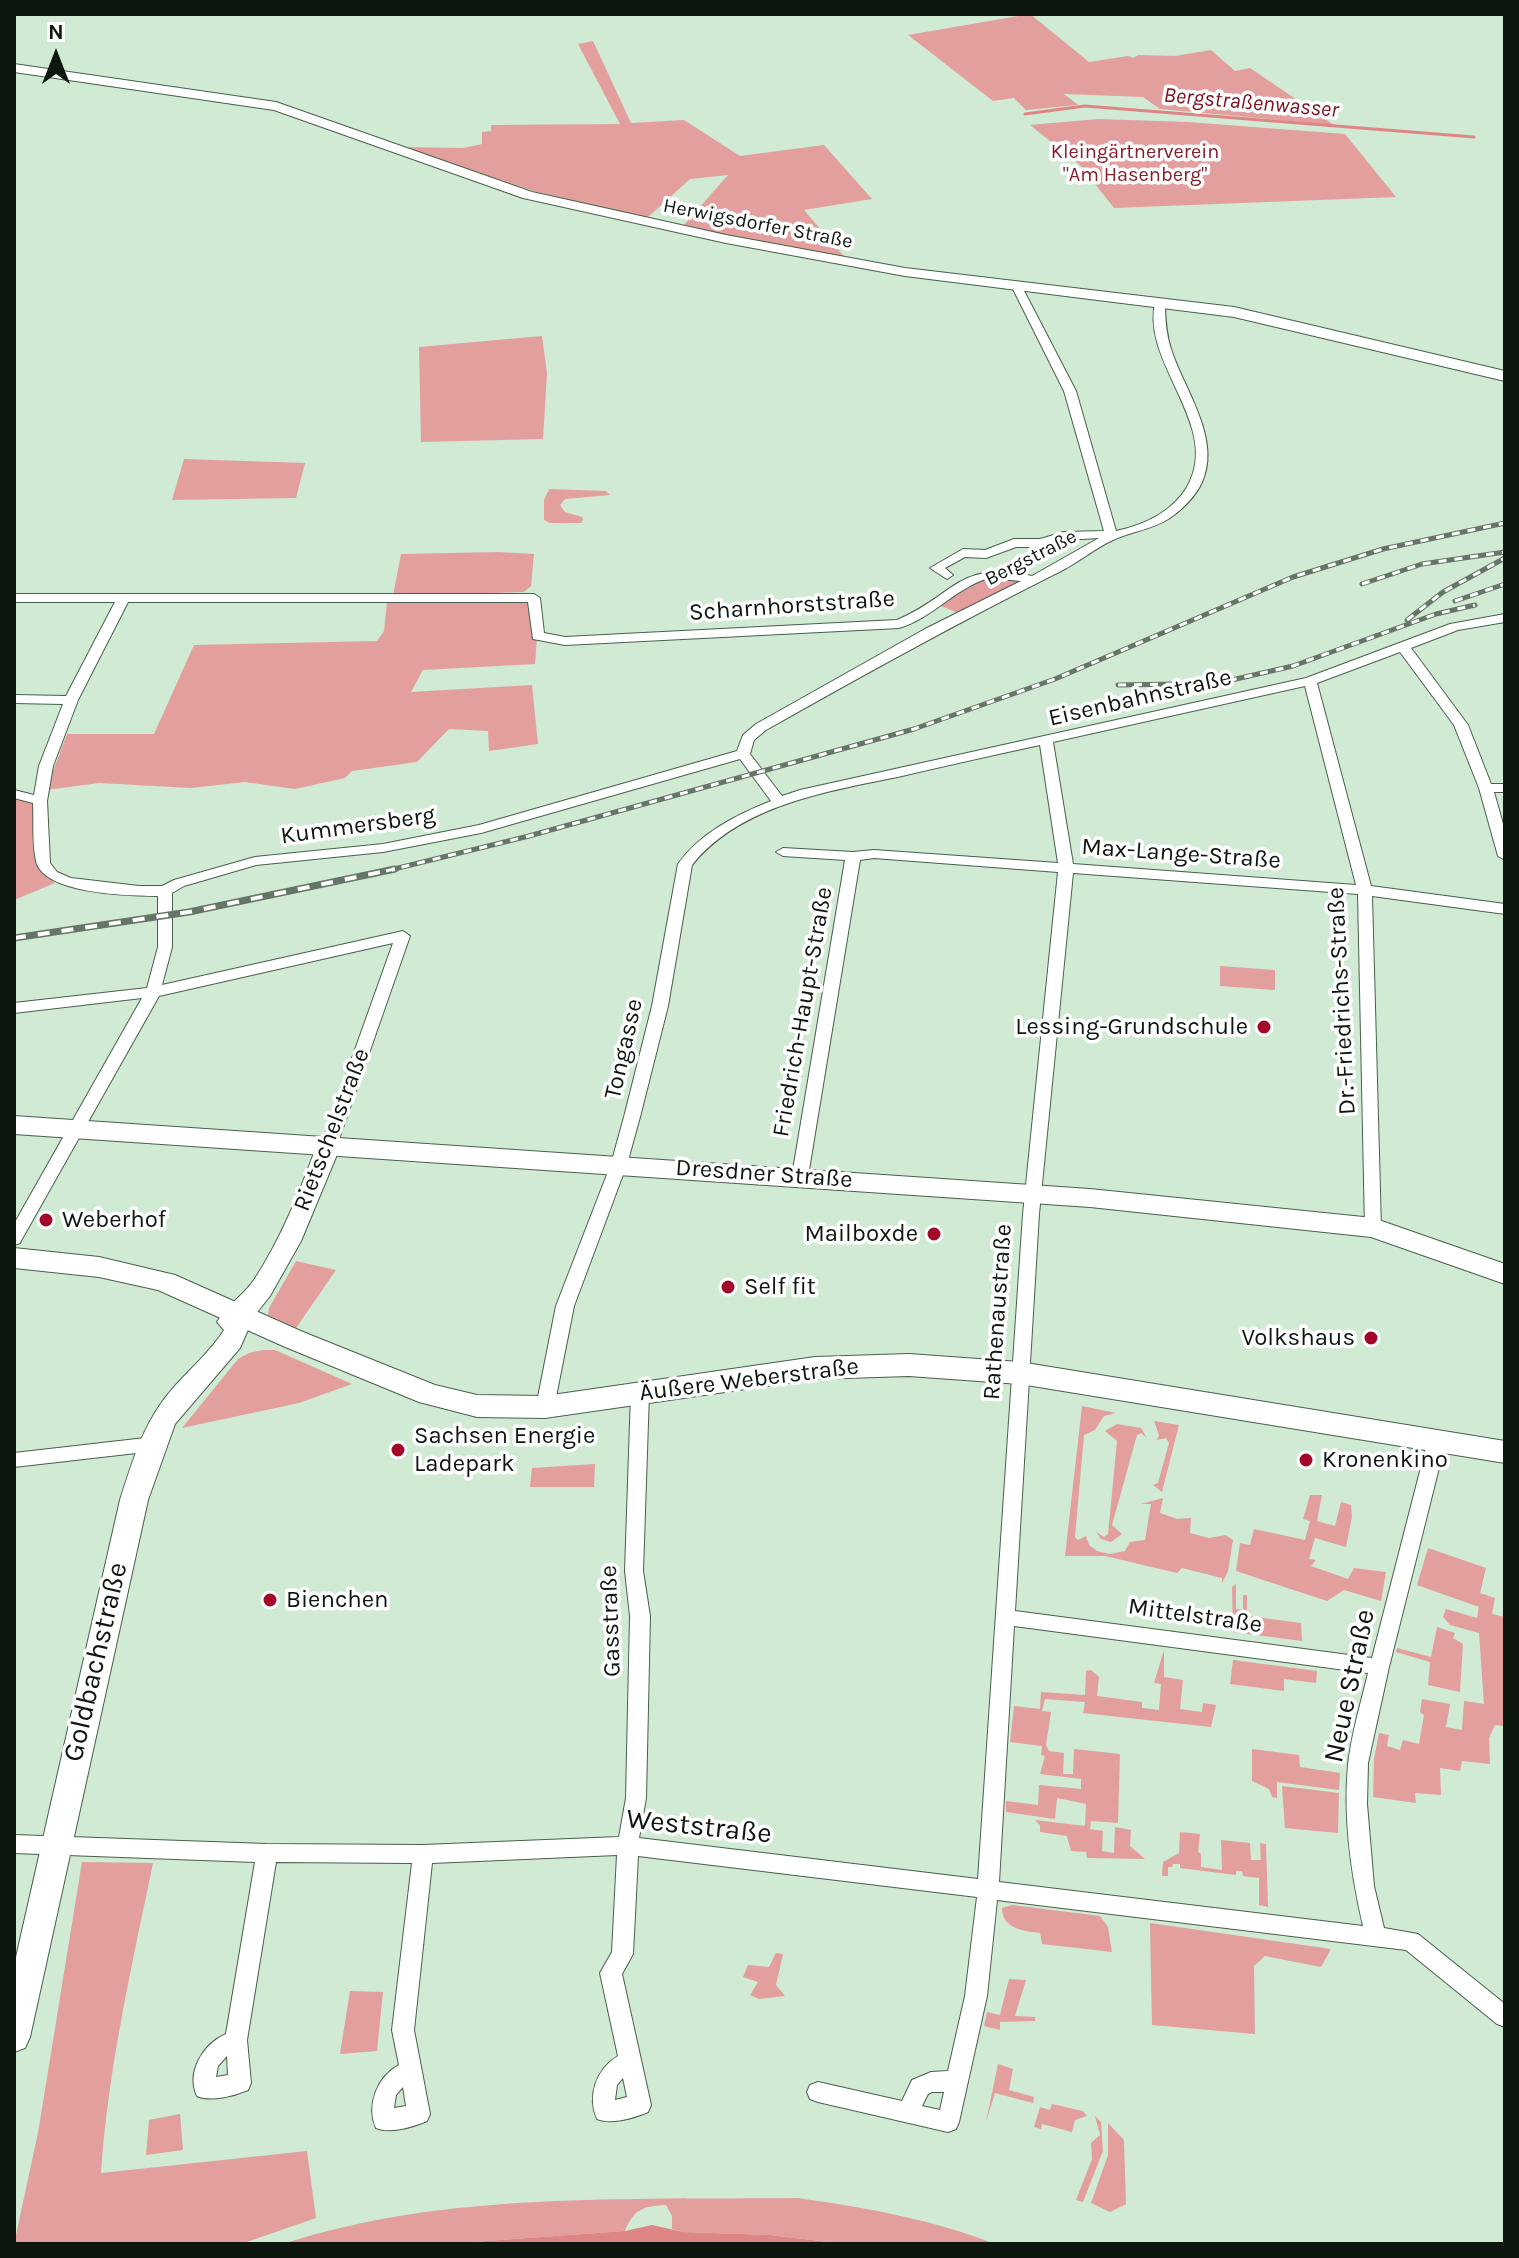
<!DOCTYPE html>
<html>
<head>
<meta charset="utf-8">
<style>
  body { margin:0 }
  #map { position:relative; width:1519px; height:2258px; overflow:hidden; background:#d0ead3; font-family:Karla,sans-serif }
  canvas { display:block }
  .frame { position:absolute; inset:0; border:16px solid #0d160f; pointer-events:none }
  .north { position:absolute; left:16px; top:16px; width:80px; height:80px; -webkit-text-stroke:6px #fff; paint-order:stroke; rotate:0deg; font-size:22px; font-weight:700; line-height:32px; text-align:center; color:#0d160f }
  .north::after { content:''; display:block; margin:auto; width:28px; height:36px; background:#0d160f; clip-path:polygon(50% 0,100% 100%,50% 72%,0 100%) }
</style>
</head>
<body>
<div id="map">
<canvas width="1519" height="2258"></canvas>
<div class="frame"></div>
<div class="north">N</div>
</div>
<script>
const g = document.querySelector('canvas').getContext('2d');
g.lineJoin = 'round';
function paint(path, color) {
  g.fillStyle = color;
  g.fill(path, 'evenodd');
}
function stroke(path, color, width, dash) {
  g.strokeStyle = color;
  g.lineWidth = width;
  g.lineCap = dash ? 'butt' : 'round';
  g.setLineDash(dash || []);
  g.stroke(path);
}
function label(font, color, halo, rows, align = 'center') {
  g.font = font + ' Karla,sans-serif';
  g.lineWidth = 7;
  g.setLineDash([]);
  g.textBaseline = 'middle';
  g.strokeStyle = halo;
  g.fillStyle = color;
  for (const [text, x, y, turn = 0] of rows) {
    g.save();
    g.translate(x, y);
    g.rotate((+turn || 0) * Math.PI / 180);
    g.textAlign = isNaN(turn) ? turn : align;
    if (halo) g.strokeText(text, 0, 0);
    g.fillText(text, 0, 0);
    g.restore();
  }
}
const green = new Path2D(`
  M1030 14 1089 62 1128 56 1133 58 1138 55 1175 56 1211 50 1235 71 1250 68 1334 125 1160 109 1143 97 1064 94 1078 105 1026 110 1014 98 993 101 908 35Z
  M593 41 631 123 684 120 740 156 824 145 872 199 804 210 847 260 683 226 728 175 690 179 647 218 537 192 402 147 463 148 482 144V132L491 131V125L620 124 578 44Z
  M1098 119 1188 122 1345 134 1396 197 1114 208 1080 165 1030 125Z
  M542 336 547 373 543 439 421 442 419 347Z
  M184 459 305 463 296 498 172 500Z
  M549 489 606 491 610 495 565 499 560 505 565 512 582 517 583 520 581 523H550L544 520V500Z
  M498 552 534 554 531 586 524 592 393 596 401 554Z
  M990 577 1017 580V583L958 613 941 606 962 587Z
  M532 599 537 638 535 664 423 670 411 692 532 685 538 744 489 751 488 731 449 729 417 762 352 771 345 778 295 789 245 782 191 788 99 783 46 790 67 734H154L194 645 377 641 384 631 387 602Z
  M14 798 34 802 37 867 55 883 14 900Z
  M1220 966 1275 970V990L1220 986Z
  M296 1261 336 1270 296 1328 268 1315 269 1308Z
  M263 1350H275L352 1384 299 1403 182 1428 238 1359 249 1353Z
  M1082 1406 1116 1413 1104 1416 1095 1430 1084 1435 1075 1537 1078 1540 1086 1536 1089 1545 1097 1551 1110 1554 1125 1551 1130 1542 1145 1540 1151 1504H1141L1163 1498 1160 1513 1177 1519 1191 1518 1190 1533 1209 1538 1226 1535 1233 1540 1228 1571 1222 1583V1578L1182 1568 1177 1573 1105 1556H1065Z
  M1154 1421 1179 1425 1162 1492 1153 1485 1158 1483 1169 1443 1166 1438 1157 1440 1159 1435Z
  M1117 1424 1141 1428 1147 1438 1141 1433 1137 1435 1112 1525 1122 1534 1111 1542 1101 1539 1096 1532 1104 1537 1108 1534 1117 1441 1105 1431Z
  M595 1464 594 1487H530L532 1468Z
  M1310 1495H1322L1317 1521 1335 1526 1341 1502 1351 1505 1352 1517 1346 1547 1315 1538 1309 1559 1316 1560 1311 1566 1348 1579 1354 1568 1386 1572 1381 1601 1344 1590 1327 1601 1236 1571 1240 1543 1250 1545 1254 1529 1305 1540 1310 1521 1303 1519Z
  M1428 1548 1486 1568 1480 1593 1495 1598 1492 1614 1505 1617V1726L1495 1725 1489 1738 1490 1764 1462 1761 1460 1771 1440 1768 1441 1795 1415 1793 1416 1803 1373 1797 1374 1759 1379 1733 1389 1735 1387 1746 1400 1750 1403 1740 1419 1744 1424 1715 1420 1712 1422 1699 1450 1704 1446 1727 1462 1730 1464 1701 1484 1704 1479 1633 1450 1625 1443 1617 1446 1609 1477 1618 1479 1607 1417 1585Z
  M1236 1584V1609L1243 1610V1595H1247V1616L1301 1623 1302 1641 1233 1632 1232 1587Z
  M1437 1627 1455 1633 1453 1638 1463 1644 1460 1692 1428 1685 1430 1662 1396 1652 1397 1648 1431 1657Z
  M1164 1650V1677L1183 1680 1180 1709 1202 1712 1203 1703 1216 1705 1211 1727 1083 1713 1085 1702 1045 1699 1042 1711 1051 1712 1046 1745 1049 1751 1064 1753 1063 1774H1073L1074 1749 1120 1754 1118 1823 1091 1821 1090 1829 1103 1831 1102 1851 1114 1853 1115 1827 1131 1830 1130 1846 1145 1859 1087 1858 1086 1852 1071 1851 1067 1836 1040 1832V1825L1035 1820 1085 1826 1086 1804 1057 1798 1055 1819 1006 1812V1801L1038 1805 1039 1785 1081 1789V1779L1040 1774 1045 1756 1041 1755 1042 1746 1010 1742 1014 1706 1040 1709 1041 1692 1085 1695 1086 1671 1091 1670 1099 1677 1097 1696 1142 1702V1708L1159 1710 1161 1684 1154 1683Z
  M1233 1660 1317 1671 1316 1683 1284 1679V1691L1230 1684Z
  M1252 1749 1299 1755 1300 1767 1340 1773 1339 1790 1277 1782V1798L1272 1797 1269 1789 1252 1781Z
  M1282 1786 1339 1793 1338 1833 1285 1828Z
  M1180 1832 1200 1834 1198 1852 1201 1854V1867L1222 1870 1221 1840 1250 1843 1251 1860H1261L1260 1843 1266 1844 1268 1907 1259 1905V1878L1243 1876 1242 1871H1236V1875L1180 1868V1864H1173L1172 1867H1168V1876H1162L1163 1862 1179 1853Z
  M82 1862 153 1863C132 1965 108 2069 101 2173L307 2151 316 2218 241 2244H14L38 2133Z
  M1012 1905 1100 1916 1108 1927 1112 1952 1042 1944 1040 1933C1024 1931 1002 1929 1002 1908Z
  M1150 1923 1331 1949 1321 1967 1265 1956 1254 1966 1255 2034 1152 2025Z
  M776 1953 783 1954 776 1985 785 1996 759 1999 750 1995 758 1982 743 1977 748 1965 769 1967Z
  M1009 1979 1026 1980 1015 2016 1035 2017V2021L1000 2022V2030L984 2026 987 2012 1000 2015Z
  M350 1991 383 1992 377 2051 340 2054Z
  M998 2064 1013 2069 1009 2090 1034 2097 1033 2103 995 2093 986 2122Z
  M1052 2104 1083 2111 1087 2116 1075 2120 1072 2132 1042 2124 1041 2129 1034 2127 1040 2107 1050 2110Z
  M180 2114 183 2150 146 2155 149 2120Z
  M1095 2116 1101 2122 1103 2151 1083 2202 1076 2200 1092 2159 1091 2143 1100 2135Z
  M1108 2123 1124 2140 1126 2204 1110 2212 1091 2203 1108 2155Z
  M798 2198C867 2208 931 2219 995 2244H845L770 2235 683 2232 672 2229V2216L666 2205C643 2206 634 2209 625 2231L444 2244H283C444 2191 629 2200 798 2198Z`);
const water = new Path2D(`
  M652 2225 683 2232 770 2235 845 2244H444L625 2231Z`);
const stream = new Path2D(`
  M1025 114 1085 106 1474 137`);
const minor = new Path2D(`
  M1016 282 1021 285 1076 391 1116 531C1144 525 1172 512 1187 487 1223 425 1138 362 1156 299L1165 301C1165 318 1166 333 1171 349 1183 387 1219 435 1204 477 1199 493 1184 508 1170 518 1152 530 1132 531 1113 540 1095 548 1079 562 1061 571 961 621 863 675 766 730L754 740 750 754 782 796 800 790 1306 678 1450 624 1505 614V622L1458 630 1411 648 1468 725 1491 784H1505V792H1494L1505 831V860L1498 856 1479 788 1454 725 1400 652 1317 683 1371 886 1505 904V914L1372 896 1381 1228 1379 1232 1373 1234 1365 1228 1358 894 1073 873 1039 1214 1015 1611 1372 1658 1428 1440 1431 1435 1437 1433 1443 1435 1446 1440 1389 1667 1368 1763 1367 1804 1374 1886 1384 1928 1418 1934 1505 2004V2027L1497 2024 1406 1950 997 1900 987 1996 959 2122 956 2129 948 2132 818 2102 810 2099 807 2092 810 2085 818 2082 902 2101 912 2080 931 2072 948 2071 965 1996 977 1897 638 1856 633 1954 622 1974 651 2105 648 2112C634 2118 611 2125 597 2119 587 2096 596 2069 618 2056L600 1973 612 1952 617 1855 432 1863 414 2030 430 2114 427 2121C413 2127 390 2134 376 2128 366 2105 377 2077 399 2065L392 2030 412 1863 276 1862 247 2040 251 2083 248 2090C234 2096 211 2102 197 2096 186 2072 203 2044 226 2034L255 1862 14 1853V1835L267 1844 423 1845 619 1837 626 1798 630 1616 625 1571 631 1393 634 1388H646L649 1393 643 1571 650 1616 646 1798 639 1838 978 1879 1023 1214 1058 872 874 858 860 860 808 1176 800 1182 792 1176 845 860 783 856 776 852 783 848 853 852 874 850 1058 863 1040 745C994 755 948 765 902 776 830 791 741 804 692 865L668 1006 640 1117 627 1164 574 1306 554 1407 551 1412H539L536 1407 556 1306 611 1164 624 1117 652 1006 678 864C700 833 736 815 771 801L740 759 481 833 383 852 256 865 184 886 172 893V947L162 985 403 931 410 936 337 1145 329 1151 321 1145 393 943 159 996 22 1239 20 1243 14 1245V1224L142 998 14 1013V1003L147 988 158 947V896C130 896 43 894 36 861 32 843 34 822 33 803L14 798V790L34 795 39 766 63 704 14 703V695L66 696 115 602H14V594H534L540 598 544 633 565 637 897 620C956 595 957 560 1032 576L1099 538 1065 540 1041 547H1016L986 558 965 557 945 568 953 575 947 579 930 568 963 549 985 550 1014 539H1040L1064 532 1104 531 1064 391 1011 285ZM989 578 1021 581 925 629 756 724 743 735 737 751 479 825 383 844 255 857 174 880 162 886H139L71 878 57 872 50 863 47 801 53 766 78 700 128 602H528L533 639 565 645 899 628C933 618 955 588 989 578ZM1305 686 1356 885 1073 864 1053 742ZM1014 1626 1368 1673C1361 1703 1351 1735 1348 1765 1343 1818 1351 1874 1363 1926L999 1882ZM227 2056 228 2075 216 2077 218 2066ZM623 2078 627 2097 615 2100 617 2085ZM403 2087 406 2106 394 2108 396 2095ZM932 2092H944L940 2110 922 2106 928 2094Z
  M154 1437 160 1439 163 1444 160 1449 154 1451 14 1467V1453Z`);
const tertiary = new Path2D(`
  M14 64 276 102 532 192 726 235 905 268 1234 307 1505 371V381L1234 317 905 276 726 243 523 198 274 110 14 72Z`);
const secondary = new Path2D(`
  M329 1137 338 1139 341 1145 301 1241 270 1296 254 1316 240 1348 175 1424 148 1500 30 2037 25 2048 14 2052V1966L120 1500C131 1466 141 1431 162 1402 179 1378 203 1360 220 1336L224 1330 217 1322C226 1306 243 1296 254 1280 281 1239 300 1191 317 1145L320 1139Z`);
const primary = new Path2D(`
  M14 1116 1090 1189 1373 1218 1505 1264V1284L1371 1237 1090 1207 14 1134Z
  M14 1248 99 1257 175 1275 303 1332 435 1385 477 1395 545 1396 815 1357 909 1354 1020 1362 1505 1441V1463L1020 1384 909 1376 815 1379 545 1418 477 1417 419 1402 283 1346 158 1290 99 1277 14 1268Z`);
const railFar1 = new Path2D(`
  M1362 584 1422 564 1505 552
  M1455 601 1505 584
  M1407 620 1443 592 1505 558
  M1118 685 1178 684
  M1104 709 1293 666 1436 614 1475 605
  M1061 713 1113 702
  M386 871 529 836 914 729 1055 679 1293 577 1383 549 1505 523`);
const rail = new Path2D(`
  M14 938 189 912 395 869`);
const markers = [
  [1264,1027,8,"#a40829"],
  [46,1220,8,"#a40829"],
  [934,1234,8,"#a40829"],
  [728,1287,8,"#a40829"],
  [1371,1338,8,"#a40829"],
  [398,1450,8,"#a40829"],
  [1306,1460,8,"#a40829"],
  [270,1600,8,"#a40829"]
];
const farParknames = [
  ["Kleingärtnerverein",1135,152],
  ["\"Am Hasenberg\"",1135,175]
];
const farStreetnames = [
  ["Herwigsdorfer Straße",758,224,11],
  ["Bergstraße",1031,558,-27]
];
const farWaternames = [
  ["Bergstraßenwasser",1251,103,5]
];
const streetNames = [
  ["Scharnhorststraße",792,606,-4],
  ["Eisenbahnstraße",1140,698,-13],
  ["Kummersberg",358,826,-8],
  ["Max-Lange-Straße",1181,854,4],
  ["Dr.-Friedrichs-Straße",1342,1001,-93],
  ["Friedrich-Haupt-Straße",803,1012,-80],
  ["Tongasse",624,1049,-77],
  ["Rietschelstraße",332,1130,-69],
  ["Dresdner Straße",764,1174,4],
  ["Rathenaustraße",998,1312,-86],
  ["Äußere Weberstraße",749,1380,-7],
  ["Mittelstraße",1195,1616,8],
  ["Gasstraße",611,1621,-92]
];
const poiNames = [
  ["Lessing-Grundschule",1248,1027,"right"],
  ["Weberhof",62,1220],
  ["Mailboxde",918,1234,"right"],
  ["Self fit",744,1287],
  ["Volkshaus",1355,1338,"right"],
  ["Sachsen Energie",414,1436],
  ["Ladepark",414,1464],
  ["Kronenkino",1322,1460],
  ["Bienchen",286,1600]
];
const nearStreetnames = [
  ["Goldbachstraße",96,1662,-77],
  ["Neue Straße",1350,1686,-78],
  ["Weststraße",699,1827,6]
];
paint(green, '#e39f9d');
paint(water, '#de8686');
stroke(stream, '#de8686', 3);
stroke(minor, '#495f4c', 2);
stroke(tertiary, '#495f4c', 2);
stroke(secondary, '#495f4c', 2);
stroke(primary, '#495f4c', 2);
paint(minor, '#fff');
paint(tertiary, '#fff');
paint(secondary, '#fff');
paint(primary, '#fff');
stroke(railFar1, '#657567', 5);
stroke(rail, '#657567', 7);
stroke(railFar1, '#fff', 3, [8]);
stroke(rail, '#fff', 4, [12]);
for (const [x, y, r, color] of markers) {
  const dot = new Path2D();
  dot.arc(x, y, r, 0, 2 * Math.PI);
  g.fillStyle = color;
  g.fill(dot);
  stroke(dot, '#fff', 3);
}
label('20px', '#861e29', '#fff', farParknames);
label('20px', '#0d160f', '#fff', farStreetnames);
label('italic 22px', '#790f1f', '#fff', farWaternames);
label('24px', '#0d160f', '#fff', streetNames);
label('24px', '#0d160f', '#fff', poiNames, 'left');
label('28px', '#0d160f', '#fff', nearStreetnames);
</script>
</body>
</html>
